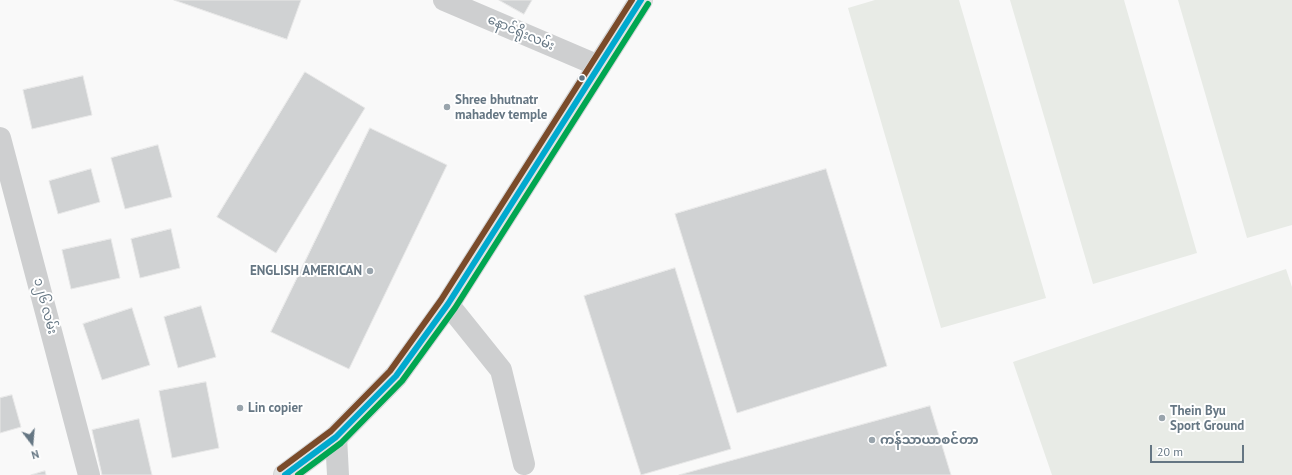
<!DOCTYPE html>
<html>
<head>
<meta charset="utf-8">
<style>
  body { margin:0 }
  #map { position:relative; width:1292px; height:475px; overflow:hidden; background:#f9f9f9; font-family:"PT Sans",sans-serif }
  canvas { display:block }
  .north { position:absolute; left:12px; top:423px; width:40px; height:40px; -webkit-text-stroke:3px #fff; paint-order:stroke; rotate:164deg; font-size:11px; font-weight:700; line-height:16px; text-align:center; color:#657683 }
  .north::after { content:''; display:block; margin:auto; width:14px; height:18px; background:#657683; clip-path:polygon(50% 0,100% 100%,50% 72%,0 100%) }
  .scale { position:absolute; left:1150px; top:445px; width:94px; height:18px; box-sizing:border-box; border:2px solid #657683; border-top:0; padding-left:5px; font-size:12px; line-height:14px; white-space:nowrap; color:#657683; -webkit-text-stroke:3px #fff; paint-order:stroke }
</style>
</head>
<body>
<div id="map">
<canvas width="1292" height="475"></canvas>
<div class="north">N</div>
<div class="scale">20 m</div>
</div>
<script>
const g = document.querySelector('canvas').getContext('2d');
g.lineJoin = 'round';
function paint(path, color) {
  g.fillStyle = color;
  g.fill(path, 'evenodd');
}
function stroke(path, color, width, dash) {
  g.strokeStyle = color;
  g.lineWidth = width;
  g.lineCap = dash ? 'butt' : 'round';
  g.setLineDash(dash || []);
  g.stroke(path);
}
function label(font, color, halo, rows, align = 'center') {
  g.font = font + ' "PT Sans","Noto Sans Myanmar",sans-serif';
  g.lineWidth = 4;
  g.setLineDash([]);
  g.textBaseline = 'middle';
  g.strokeStyle = halo;
  g.fillStyle = color;
  for (const [text, x, y, turn = 0] of rows) {
    g.save();
    g.translate(x, y);
    g.rotate((+turn || 0) * Math.PI / 180);
    g.textAlign = isNaN(turn) ? turn : align;
    if (halo) g.strokeText(text, 0, 0);
    g.fillText(text, 0, 0);
    g.restore();
  }
}
const green = new Path2D(`
  M875 0H959L1046 298 941 328 848 8Z
  M1010 0H1124L1197 253 1093 284Z
  M1178 0H1292V225L1247 238Z
  M1286 269 1292 287V475H1052L1013 362Z`);
const building = new Path2D(`
  M174 0H301L287 39Z
  M499 0H532L524 14Z
  M305 72 365 108 276 253 217 217Z
  M83 76 92 115 32 129 23 90Z
  M370 128 447 165 349 369 271 332Z
  M158 145 172 197 125 209 111 158Z
  M91 169 100 202 58 214 49 181Z
  M826 169 887 366 737 413 675 214Z
  M171 229 180 268 140 278 131 239Z
  M111 239 120 278 71 289 62 250Z
  M675 268 731 449 641 475 584 296Z
  M201 306 216 357 178 368 164 317Z
  M132 308 150 365 102 380 83 324Z
  M206 382 219 448 172 458 159 391Z
  M12 395 21 427 0 433V398Z
  M930 406 951 475H679Z
  M139 419 152 475H102L92 430Z
  M45 471 46 475H31Z`);
const minor = new Path2D(`
  M444 0 599 66
  M0 138 89 475
  M448 304 501 370 524 464
  M336 437 338 475`);
const major = new Path2D(`
  M285 475 336 437 396 376 448 304 641 0`);
const bus1 = new Path2D(`
  M285 475 336 437 396 376 448 304 641 0`);
const bus2 = new Path2D(`
  M298 475 341 443 402 381 455 308 648 4`);
const bus3 = new Path2D(`
  M280 469 331 431 390 371 441 300 632 0`);
const markers = [
  [582,78,3.5,"#657683"],
  [447,107,4,"#99a4ac"],
  [370,271,4,"#99a4ac"],
  [240,408,4,"#99a4ac"],
  [1162,418,4,"#99a4ac"],
  [872,440,4,"#99a4ac"]
];
const streetNames = [
  ["နောင်ရိုးလမ်း",521,33,23],
  ["၁၂၆ လမ်း",45,306,75]
];
const poiNames = [
  ["Shree bhutnatr",455,100],
  ["mahadev temple",455,115],
  ["ENGLISH AMERICAN",362,271,"right"],
  ["Lin copier",248,408],
  ["Thein Byu",1170,411],
  ["Sport Ground",1170,426],
  ["ကန်သာယာစင်တာ",880,440]
];
paint(green, '#e8ebe6');
paint(building, '#d0d2d3');
stroke(building, '#e8e8e8', 1);
stroke(major, '#d5d6d7', 24);
stroke(minor, '#cecfd0', 22);
stroke(major, '#e1e2e2', 22);
stroke(bus1, '#00a9ce', 6);
stroke(bus2, '#00a651', 6);
stroke(bus3, '#7a4b2a', 6);
for (const [x, y, r, color] of markers) {
  const dot = new Path2D();
  dot.arc(x, y, r, 0, 2 * Math.PI);
  g.fillStyle = color;
  g.fill(dot);
  stroke(dot, '#fff', 1.5);
}
label('13px', '#657683', '#fff', streetNames);
label('bold 13px', '#657683', '#fff', poiNames, 'left');
</script>
</body>
</html>
